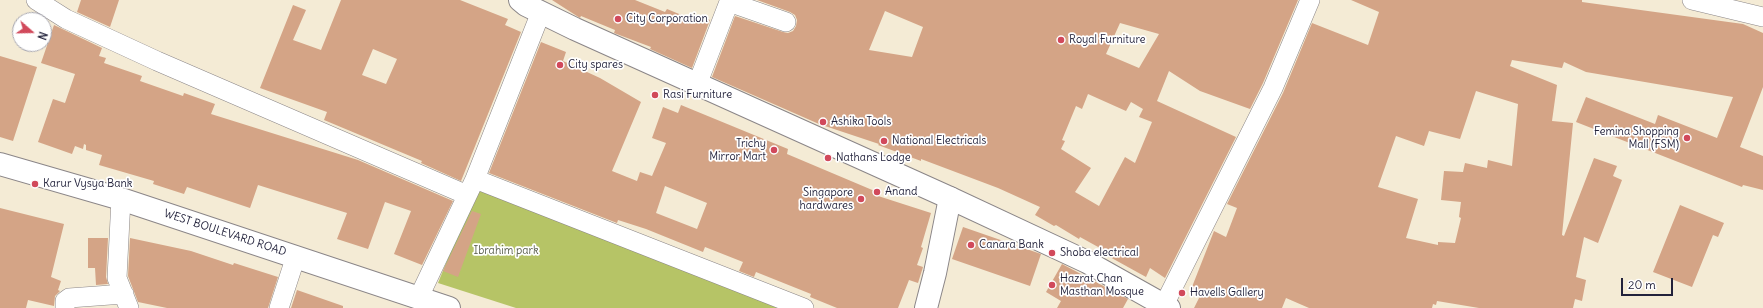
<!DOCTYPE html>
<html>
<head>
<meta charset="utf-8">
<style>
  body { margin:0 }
  #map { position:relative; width:1763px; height:308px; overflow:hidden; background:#f4ebd5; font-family:Delius,sans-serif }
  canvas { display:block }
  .north { position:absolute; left:12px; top:12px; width:40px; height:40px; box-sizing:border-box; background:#fff; border:1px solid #a7a7b1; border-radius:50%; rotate:110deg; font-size:11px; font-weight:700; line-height:16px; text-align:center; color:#22223b }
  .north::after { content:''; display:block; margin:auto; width:14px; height:18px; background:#d1495b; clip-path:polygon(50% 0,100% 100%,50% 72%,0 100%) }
  .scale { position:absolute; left:1621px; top:278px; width:52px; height:18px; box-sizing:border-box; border:2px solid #22223b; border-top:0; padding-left:5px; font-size:12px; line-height:14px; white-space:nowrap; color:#22223b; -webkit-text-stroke:3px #fff; paint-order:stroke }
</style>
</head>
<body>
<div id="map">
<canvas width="1763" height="308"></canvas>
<div class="north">N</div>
<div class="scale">20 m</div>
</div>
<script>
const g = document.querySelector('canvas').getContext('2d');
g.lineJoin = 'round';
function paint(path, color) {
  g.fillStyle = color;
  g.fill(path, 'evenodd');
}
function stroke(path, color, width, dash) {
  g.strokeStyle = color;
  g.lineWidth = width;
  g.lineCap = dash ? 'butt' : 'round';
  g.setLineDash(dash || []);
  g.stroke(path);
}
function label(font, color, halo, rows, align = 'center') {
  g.font = font + ' Delius,sans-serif';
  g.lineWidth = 3.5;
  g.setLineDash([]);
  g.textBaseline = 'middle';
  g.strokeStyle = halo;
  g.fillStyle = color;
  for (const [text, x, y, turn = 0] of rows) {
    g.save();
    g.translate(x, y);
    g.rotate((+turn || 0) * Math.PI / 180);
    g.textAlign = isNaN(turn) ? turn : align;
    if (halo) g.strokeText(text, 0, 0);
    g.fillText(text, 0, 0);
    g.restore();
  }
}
const green = new Path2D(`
  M478 184 790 308H516L438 283Z`);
const building = new Path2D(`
  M81 0H119L110 27 77 12Z
  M341 0H460L508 19 505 25 521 32 461 181 421 163 422 161 324 120 327 112 260 88 293 5 306 10 293 40 321 50ZM373 49 397 59 386 84 362 75Z
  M552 0H635L665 12 667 9 701 23 703 17 710 20 692 68 650 49 651 47 614 33 615 30 581 16 580 18Z
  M757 0H1298L1263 83 1250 109 1200 91 1169 71 1157 101 1236 137 1165 278 1150 268 1146 277 1108 256 1109 253 1080 237 1079 239 1056 225 1054 226 1035 215 1040 207 998 188 921 159V161L878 145 879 144 819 124 712 77 735 16 783 32 788 33 793 31 796 26 797 20 795 15 790 12ZM885 11 923 27 912 57 869 50ZM1120 23 1159 34 1139 68 1106 54ZM1088 94 1126 111 1131 102 1143 109 1139 117 1152 122 1135 163 1125 157 1099 206 1075 192 1091 168 1061 149 1065 141 1062 140 1076 106 1082 109Z
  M1351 0H1582V2L1743 24 1763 33V87L1740 147 1763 156V190L1743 185 1742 187 1576 122 1586 97 1655 124 1658 115 1717 138 1733 97 1586 72 1564 62 1562 68 1512 60 1510 66 1557 85 1552 121 1573 123 1562 235 1564 236 1594 158 1617 166 1613 176 1622 180 1598 243 1584 237 1576 277 1586 280 1582 301 1575 299 1573 308H1479L1437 301 1436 305 1433 304 1432 308H1309L1286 298 1282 308H1194L1200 296 1190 292 1214 231 1226 237 1237 208 1227 204 1283 93 1312 23 1368 45 1379 12ZM1476 91 1518 104 1512 166 1488 160 1487 168 1465 163 1463 172 1444 171 1441 200 1461 202 1459 217 1461 218 1455 243 1438 242V245L1406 238 1418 199 1378 187 1396 136 1424 146 1429 131 1460 139Z
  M54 25 102 48 99 56 106 58 104 63 142 76 140 81 183 96 184 93 215 104 211 114 358 160 453 201 422 265 394 254 411 211 385 202 368 249 337 239 347 213 258 185 250 208 187 187 184 194 153 184 154 181 99 165 102 155 86 150V145L84 144 83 149 75 146 72 154 38 142 53 99 65 103 75 74 41 63Z
  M541 42 566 52 563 61 600 78 641 102 612 171 637 181 640 172 652 176 666 143 652 138 663 107 678 113 681 105 788 149 787 154 877 192 875 195 931 213 921 247 923 248 917 265 923 267 918 283 909 280 898 308H837L810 297 811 294 756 272 754 277 739 271 743 262 705 247 703 252 646 229 618 220 617 223 489 173ZM665 186 707 203 697 229 656 213Z
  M0 56 37 67 13 141 0 137Z
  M1680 205 1724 223 1718 237 1713 235 1692 287 1653 272Z
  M0 208 64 224 51 277 61 281 58 290 60 291 55 296 54 306 28 300 26 308H0Z
  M472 211 481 214 458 277 443 271Z
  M963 227 1041 254 1030 286 952 259Z
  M88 238H108L106 277 108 284 96 285 95 268H88Z
  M130 238 191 251 233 265 234 263 278 277 268 308H167L138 302 128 276Z
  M1062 264 1128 299 1123 308H1057L1061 301 1046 292Z
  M297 290 343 306V308H291Z`);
const street = new Path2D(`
  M36 0 66 19 157 61 467 195
  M1692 0 1763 17
  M697 85 729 2 786 22
  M475 179 804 308
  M121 199 117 278 129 308
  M419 297 475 179 541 12
  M1164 305 1273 88 1310 0
  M65 308V301L69 298 124 294
  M279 308 296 256`);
const secondary = new Path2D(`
  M926 308 935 273 950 198`);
const primary = new Path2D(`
  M520 0 526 5 575 29 950 198 1087 262 1169 308
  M0 164 121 199 449 308`);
const markers = [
  [618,19,4,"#d1495b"],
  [1061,40,4,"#d1495b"],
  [560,65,4,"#d1495b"],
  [655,95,4,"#d1495b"],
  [823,122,4,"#d1495b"],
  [1687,138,4,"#d1495b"],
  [884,141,4,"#d1495b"],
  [774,150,4,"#d1495b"],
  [828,158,4,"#d1495b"],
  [35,184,4,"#d1495b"],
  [877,192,4,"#d1495b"],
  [861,199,4,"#d1495b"],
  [971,245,4,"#d1495b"],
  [1052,253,4,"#d1495b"],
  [1052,285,4,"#d1495b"],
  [1182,293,4,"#d1495b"]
];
const poiNames = [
  ["City Corporation",626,19],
  ["Royal Furniture",1069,40],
  ["City spares",568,65],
  ["Rasi Furniture",663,95],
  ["Ashika Tools",831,122],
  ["Femina Shopping",1679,132,"right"],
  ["Mall (FSM)",1679,145,"right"],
  ["National Electricals",892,141],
  ["Trichy",766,144,"right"],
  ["Mirror Mart",766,157,"right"],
  ["Nathans Lodge",836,158],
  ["Karur Vysya Bank",43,184],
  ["Anand",885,192],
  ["Singapore",853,193,"right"],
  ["hardwares",853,206,"right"],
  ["Canara Bank",979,245],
  ["Shoba electrical",1060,253],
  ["Hazrat Chan",1060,279],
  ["Masthan Mosque",1060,292],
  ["Havells Gallery",1190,293]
];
const streetNames = [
  ["WEST BOULEVARD ROAD",225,233,18]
];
const parkNames = [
  ["Ibrahim park",506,251]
];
paint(green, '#b6c466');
paint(building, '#d4a486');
stroke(street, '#8b8688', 20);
stroke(secondary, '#8b8688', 24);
stroke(primary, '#8b8688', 24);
stroke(street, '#fff', 19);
stroke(secondary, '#fff', 22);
stroke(primary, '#fff', 22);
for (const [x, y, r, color] of markers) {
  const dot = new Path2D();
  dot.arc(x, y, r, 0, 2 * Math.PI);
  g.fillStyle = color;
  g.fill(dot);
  stroke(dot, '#fff', 1.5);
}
label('11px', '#22223b', '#fff', poiNames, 'left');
label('11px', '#22223b', '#fff', streetNames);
label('11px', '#565b4a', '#fff', parkNames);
</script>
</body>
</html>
